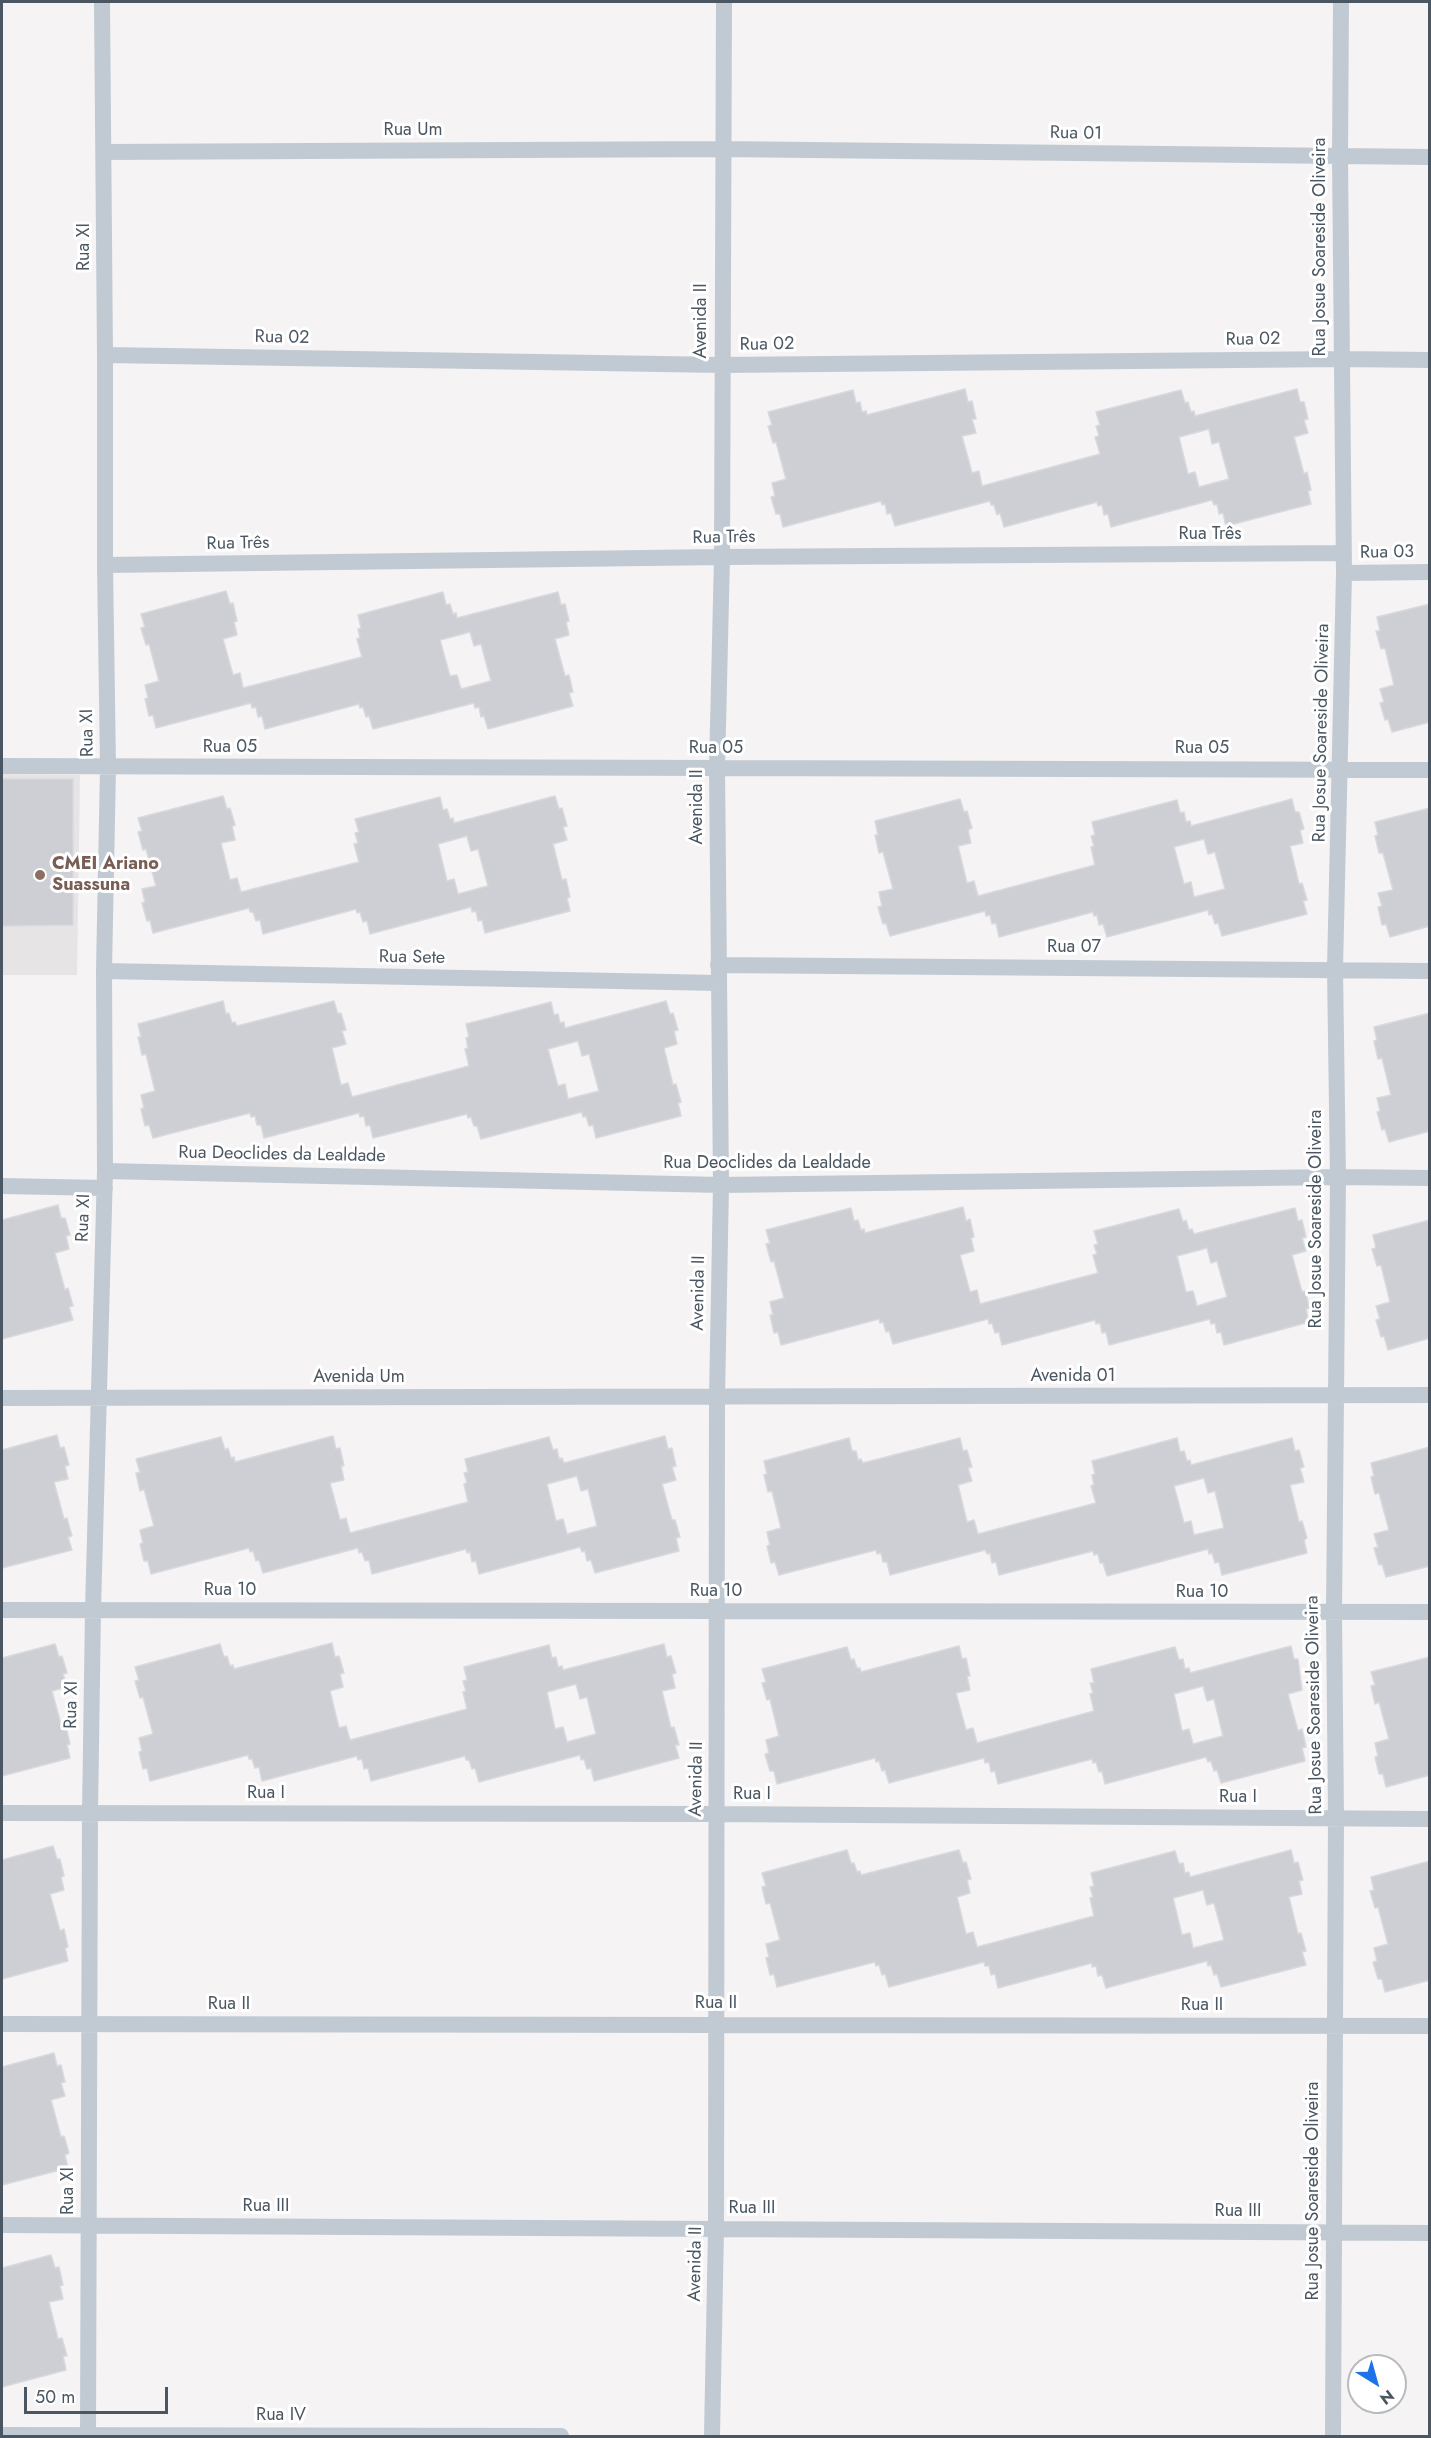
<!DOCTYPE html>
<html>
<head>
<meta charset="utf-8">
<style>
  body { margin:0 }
  #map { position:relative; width:1431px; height:2438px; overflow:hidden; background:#f5f3f3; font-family:Jost,sans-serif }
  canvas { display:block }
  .frame { position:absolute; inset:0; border:3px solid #4a5661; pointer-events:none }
  .north { position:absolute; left:1347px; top:2354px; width:60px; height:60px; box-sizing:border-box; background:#fff; border:2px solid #b7bbc0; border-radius:50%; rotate:143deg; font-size:16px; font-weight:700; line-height:24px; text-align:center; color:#4a5661 }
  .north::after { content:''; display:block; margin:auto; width:21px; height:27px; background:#1a73e8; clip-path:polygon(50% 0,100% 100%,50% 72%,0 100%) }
  .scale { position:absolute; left:24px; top:2387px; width:144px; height:27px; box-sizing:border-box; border:3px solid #4a5661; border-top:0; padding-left:8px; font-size:18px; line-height:21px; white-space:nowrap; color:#4a5661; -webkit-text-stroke:4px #fff; paint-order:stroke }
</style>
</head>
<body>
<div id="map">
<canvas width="1431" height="2438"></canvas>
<div class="frame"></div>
<div class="north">N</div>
<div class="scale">50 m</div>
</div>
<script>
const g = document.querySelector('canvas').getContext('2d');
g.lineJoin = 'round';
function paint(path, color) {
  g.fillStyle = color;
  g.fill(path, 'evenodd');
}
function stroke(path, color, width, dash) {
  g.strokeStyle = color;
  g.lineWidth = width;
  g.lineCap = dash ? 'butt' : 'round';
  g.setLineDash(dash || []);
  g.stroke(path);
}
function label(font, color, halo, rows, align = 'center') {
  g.font = font + ' Jost,sans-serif';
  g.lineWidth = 6;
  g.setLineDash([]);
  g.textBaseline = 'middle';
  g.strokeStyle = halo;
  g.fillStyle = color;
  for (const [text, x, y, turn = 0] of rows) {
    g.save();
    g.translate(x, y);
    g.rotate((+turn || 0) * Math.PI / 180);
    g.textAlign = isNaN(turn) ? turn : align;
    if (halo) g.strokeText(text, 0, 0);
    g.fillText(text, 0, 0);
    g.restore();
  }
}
const education = new Path2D(`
  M2 774 80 775 77 975H2Z`);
const building = new Path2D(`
  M965 389 968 402 972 401 976 419H972L976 433 962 436 972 473 979 471 982 486 1100 454 1095 437 1099 436 1096 426 1100 425 1096 412 1181 390 1185 403 1188 402 1191 412 1194 411 1195 416 1297 389 1300 402H1304L1308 419 1304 420 1308 433 1294 437 1304 474 1307 472 1311 490 1308 491 1311 504 1226 526 1223 513 1219 514 1217 504 1214 505 1212 500 1111 527 1108 514 1104 515 1102 505 1098 506 1097 502 1004 527 1000 513 997 515 994 505H991L990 501 895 526 891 513 887 514 885 504 882 505 881 501 783 527 780 514H776L771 497 775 496 772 483 786 479 776 442 773 443 768 426 772 425 768 412 853 390 856 403 860 402 862 412 866 411 867 415ZM1209 429 1212 444 1219 442 1229 479 1199 487 1195 472 1188 474 1179 437Z
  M226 591 230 604 233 603 237 621 234 622 237 635 223 639 233 675 240 673 243 688 362 657 357 639 360 638 358 629 361 628 358 615 443 592 446 605 450 604 453 614 456 613 457 618 558 592 561 605 565 604 569 621 566 622 569 635 555 639 565 676 569 675 573 692 569 693 573 706 488 729 484 716 481 717 479 707 475 708 474 703 373 729 369 716 366 717 363 707 360 708 359 704 265 729 262 716 258 717 256 707 252 708 251 703 156 728 153 715 149 716 145 699 148 698 145 685 159 681 149 644 146 645 141 628 145 627 141 614ZM470 632 474 646 481 644 491 681 461 689 457 675 450 676 440 640Z
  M1430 604V722L1392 732 1388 719 1385 720 1380 703 1384 702 1380 689 1394 685 1385 648 1381 649 1376 631H1380L1377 617Z
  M2 779H73V925L2 926Z
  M223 796 227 809 230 808 235 825 232 826 235 840 221 843 230 880 237 878 241 892 359 862 354 844 358 843 355 833 359 832 355 819 440 797 443 810 447 809 450 819 453 818 454 823 555 796 559 809 562 808 567 826 563 827 567 840 553 844 562 880 566 879 570 897 567 898 570 911 485 933 482 920 478 921 476 911 472 912 471 907 370 934 367 921 363 922 360 912 357 913 356 909 263 934 260 920 256 921 253 912H250L249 908 153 933 150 920 147 921 142 903 145 902 142 889 156 886 146 849 143 850 138 832 142 831 138 818ZM467 836 471 851 478 849 488 886 458 894 454 879 447 881 438 844Z
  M960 799 964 812 967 811 972 828 968 830 971 843 958 846 967 883 974 881 978 896 1095 865 1091 847 1094 846 1091 836 1095 835 1092 822 1177 800 1180 813 1184 812 1186 822 1190 821 1191 826 1292 799 1295 812H1299L1304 829 1300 830 1303 843 1290 846 1299 884 1302 883 1307 900 1303 901 1307 914 1222 936 1218 923 1215 924 1212 914 1209 915 1208 910 1107 937 1103 924 1099 925 1097 915 1094 916 1093 912 999 937 996 923 992 924 990 915 986 916 985 911 890 936 886 923 883 924 878 907 882 906 879 892 893 889 883 852 879 853 875 835H878L875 821ZM1204 839 1208 854 1215 852 1225 889 1194 897 1191 882 1184 884 1174 847Z
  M1430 808V926L1390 937 1386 924 1382 925 1378 907 1382 906 1378 893 1393 890 1383 853H1379L1375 836 1378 835 1375 822Z
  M223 1001 226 1014 229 1013 232 1023 235 1022 237 1026 334 1001 338 1014 341 1013 346 1030 342 1031 346 1044 332 1048 341 1085 348 1083 352 1097 469 1066 465 1049 468 1048 466 1038 469 1037 466 1024 551 1002 554 1015 558 1014 560 1023 564 1022 565 1028 666 1001 670 1014 673 1013 678 1030 674 1031 677 1044 664 1048 673 1085 676 1084 681 1102 678 1103 681 1116 596 1138 593 1125 589 1126 586 1116 583 1117 582 1112 481 1139 477 1126H474L471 1117 468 1118 467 1114 373 1138 370 1125 366 1126 364 1116 360 1117 359 1113 264 1138 261 1125H257L255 1116 251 1117 250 1113 153 1138 149 1125 145 1126 141 1109 144 1108 141 1095 155 1091 146 1054 142 1055 138 1037H141L138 1024ZM578 1041 582 1056 589 1054 599 1091 568 1099 565 1084 558 1086 548 1049Z
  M1430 1013V1131L1389 1142 1385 1129 1382 1130 1377 1112 1380 1111 1377 1098 1391 1095 1382 1058 1378 1059 1374 1041 1377 1040 1374 1027Z
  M58 1205 61 1218H65L70 1235 66 1236 69 1249 55 1253 65 1290 68 1288 73 1306 69 1307 73 1320 2 1339V1220Z
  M963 1207 966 1221 970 1219 974 1237 971 1238 974 1251 960 1255 970 1292 977 1290 980 1304 1098 1273 1093 1255 1097 1254 1094 1245 1098 1244 1094 1231 1179 1209 1183 1222 1186 1220 1189 1230 1192 1229 1194 1234 1295 1208 1298 1221 1302 1220 1306 1237 1302 1238 1306 1251 1292 1255 1302 1292 1306 1291 1309 1308 1306 1309 1309 1322 1224 1345 1221 1332 1217 1333 1215 1323 1211 1324 1210 1319 1109 1345 1106 1332 1102 1333 1100 1323 1096 1324 1095 1320 1002 1345 999 1332 995 1333 992 1323 989 1324 988 1319 893 1344 889 1331 886 1332 883 1322 880 1323 879 1319 781 1345 778 1332 774 1333 770 1315H773L770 1302 784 1298 774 1261 771 1262 766 1244 770 1243 766 1230 851 1208 854 1221 858 1220 861 1230 864 1229 865 1233ZM1207 1248 1211 1263 1217 1261 1227 1297 1197 1306 1193 1291 1186 1292 1177 1256Z
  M1430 1220V1338L1388 1350 1384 1336 1381 1337 1376 1320 1380 1319 1376 1306 1390 1302 1381 1265 1377 1266 1372 1249 1376 1248 1373 1235Z
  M57 1435 60 1448 64 1447 69 1465 65 1466 68 1479 54 1482 64 1519 67 1518 72 1536 68 1537 72 1550 2 1568V1450Z
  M333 1436 336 1449 340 1448 344 1466H341L344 1480 330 1483 340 1520 346 1518 350 1533 468 1502 464 1484 467 1483 464 1473 468 1472 465 1459 549 1437 553 1450 557 1449 559 1459 562 1458 564 1463 665 1436 668 1449 672 1448 676 1466 672 1467 676 1480 662 1484 672 1520H675L680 1537 676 1538 679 1551 595 1573 591 1560 587 1561 585 1551 582 1552 580 1547 479 1574 476 1561 472 1562 470 1552 467 1553 466 1549 372 1574 369 1560 365 1561 362 1552 359 1553 358 1548 263 1573 259 1560 256 1561 253 1551 250 1552 249 1548 151 1574 148 1561H144L140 1544 143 1543 140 1530 154 1526 144 1489 140 1491 136 1473 140 1472 136 1459 221 1437 225 1450 228 1448 231 1458 234 1457 235 1462ZM577 1476 581 1491 588 1489 597 1526 567 1534 563 1519 556 1521 547 1484Z
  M849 1438 852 1451H856L858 1460 861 1459 863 1463 960 1438 963 1451 967 1450 972 1467 968 1468 972 1481 958 1485 967 1522 974 1520 978 1534 1096 1503 1091 1486 1094 1485 1092 1475 1095 1474 1092 1461 1177 1438 1180 1452 1184 1451 1187 1461 1190 1460 1191 1465 1292 1438 1295 1451 1299 1450 1304 1467 1300 1468 1304 1482 1290 1485 1299 1522 1302 1521 1307 1538 1304 1540 1307 1553 1222 1575 1219 1562 1215 1563 1212 1553 1209 1554 1208 1549 1107 1576 1103 1563H1100L1098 1554 1094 1555 1093 1551 999 1575 996 1562 992 1563 990 1553 987 1554 985 1550 890 1575 887 1562H883L881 1553 877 1554 876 1550 779 1575 775 1562 771 1563 767 1546 770 1545 767 1532 781 1528 772 1491 768 1492 764 1475 767 1474 764 1461ZM1204 1478 1208 1493 1215 1491 1224 1528 1194 1535 1191 1521 1184 1523 1174 1486Z
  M1430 1447V1566L1386 1577 1382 1564 1379 1565 1374 1548 1378 1547 1374 1534 1389 1530 1379 1493 1375 1494 1371 1477 1374 1476 1371 1463Z
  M332 1643 335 1657 339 1656 344 1673 340 1674 343 1687 330 1691 339 1728 346 1726 350 1740 467 1709 463 1692 466 1691 463 1681 467 1680 464 1667 549 1645 552 1658 556 1657 558 1667 562 1666 563 1670 664 1644 667 1657 671 1656 676 1673 672 1674 675 1688 662 1691 671 1728 674 1727 679 1745H675L679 1758 594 1781 591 1768 587 1769 584 1759 581 1760 580 1755 479 1782 475 1768 472 1769 469 1760H466L465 1756 371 1781 368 1768 364 1769 362 1759 358 1760 357 1756 262 1781 259 1767 255 1768 252 1759H249L248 1755 150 1781 147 1768 143 1769 139 1752 142 1751 139 1738 153 1734 143 1697 140 1698 135 1681 139 1680 135 1667 220 1644 224 1657 227 1656 230 1666 233 1665 234 1669ZM576 1684 580 1699 587 1697 596 1734 567 1742 563 1727 555 1729 547 1692Z
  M55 1644 59 1657 62 1656 67 1673 63 1674 67 1687 52 1691 62 1728 66 1727 70 1744 67 1745 70 1758 2 1776V1658Z
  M959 1646 962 1659 966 1658 970 1676H967L970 1690 956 1693 966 1730 973 1728 977 1743 1094 1711 1090 1694 1093 1693 1090 1683H1094L1091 1669 1175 1647 1179 1660 1183 1659 1185 1669 1189 1668 1190 1673 1291 1646 1294 1659H1298L1302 1690 1288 1694 1298 1731 1302 1729 1306 1747 1302 1748 1305 1761 1221 1783 1217 1770 1214 1771 1211 1761 1208 1762 1206 1757 1105 1784 1102 1771 1099 1772 1096 1762 1093 1763 1092 1759 998 1784 995 1771 991 1772 989 1762 985 1763 984 1758 889 1783 885 1770 882 1771 879 1761 876 1762 875 1758 777 1784 774 1771H770L765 1754 769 1753 766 1740 779 1736 770 1699 767 1700 762 1683 766 1682 762 1669 847 1647 851 1660 854 1659 857 1668H860L861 1672ZM1203 1686 1207 1701 1214 1699 1223 1736 1193 1744 1189 1729 1182 1731 1174 1694Z
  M1430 1657V1775L1386 1787 1383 1774H1379L1375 1757 1378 1756 1375 1743 1389 1739 1379 1702 1375 1704 1371 1686 1375 1685 1371 1672Z
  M53 1846 57 1859H60L64 1876 61 1877 64 1890 50 1894 60 1931 64 1929 68 1947 65 1948 68 1961 2 1979V1860Z
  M847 1850 851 1863H854L857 1872 860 1871 861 1875 959 1850 963 1863 966 1862 971 1879 967 1880 970 1893 957 1897 966 1934 973 1932 977 1947 1094 1916 1090 1898 1093 1897 1090 1887 1094 1886 1091 1873 1175 1851 1179 1864 1183 1863 1185 1873 1189 1872 1190 1877 1291 1850 1294 1863 1298 1862 1303 1880 1299 1881 1302 1894 1289 1897 1298 1934 1301 1933 1306 1951 1302 1952 1306 1965 1221 1987 1217 1974 1214 1975 1211 1965 1208 1966 1207 1961 1106 1988 1102 1975 1098 1976 1096 1966 1092 1967V1963L998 1988 995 1974 991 1975 989 1966H985L984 1962 889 1987 885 1974 882 1975 879 1965 876 1966 875 1962 777 1987 774 1974 770 1975 766 1958 769 1957 766 1944 780 1940 770 1903 766 1904 762 1887 766 1886 762 1873ZM1203 1890 1207 1905 1214 1903 1224 1940 1193 1948 1190 1933 1182 1935 1173 1898Z
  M1430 1861V1980L1385 1992 1382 1979H1378L1373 1962 1377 1961 1374 1948 1388 1944 1378 1907 1375 1908 1370 1891 1374 1890 1371 1877Z
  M54 2053 57 2066 61 2065 65 2082 61 2083 65 2096 51 2100 61 2137 64 2136 69 2153 65 2155 68 2168 2 2185V2067Z
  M51 2255 55 2268 59 2267 63 2285 60 2286 63 2299 49 2302 58 2339 62 2338 67 2356H63L66 2370 2 2387V2268Z`);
const street = new Path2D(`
  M104 152 722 149 1430 157
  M105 355 722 365 1341 359 1430 360
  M105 565 722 557 1344 553
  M1344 573 1430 572
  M2 766 1430 770
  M718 965 1430 971
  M104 971 719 983
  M105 1171 721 1185 1338 1177 1430 1178
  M2 1186 105 1188
  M2 1398 1430 1395
  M2 1610 1430 1612
  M2 1813 716 1814 1430 1819
  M2 2024 1430 2026
  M2 2225 1430 2233
  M2 2435 561 2436
  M88 2436 90 1813 93 1610 105 1171 104 971 108 767 105 565V355L102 2
  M712 2436 716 2229 717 1397 721 1185 717 768 722 557 724 2
  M1333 2436 1336 1818 1334 1613 1338 1177 1335 969 1344 573 1340 157 1341 2`);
const markers = [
  [40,875,6,"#8d6e63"]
];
const streetNames = [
  ["Rua Um",413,131],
  ["Rua 01",1076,134,1],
  ["Rua XI",85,247,-90],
  ["Rua Josue Soareside Oliveira",1321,247,-90],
  ["Avenida II",702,321,-90],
  ["Rua 02",282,338,1],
  ["Rua 02",1253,340,-1],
  ["Rua 02",767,345,-1],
  ["Rua Três",1210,535],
  ["Rua Três",724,538,-1],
  ["Rua Três",238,544,-1],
  ["Rua 03",1387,553,-1],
  ["Rua XI",88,733,-91],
  ["Rua Josue Soareside Oliveira",1322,733,-89],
  ["Rua 05",230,748],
  ["Rua 05",716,749],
  ["Rua 05",1202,749],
  ["Avenida II",698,807,-90],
  ["Rua 07",1074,948],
  ["Rua Sete",412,958,1],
  ["Rua Deoclides da Lealdade",282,1155,1],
  ["Rua Deoclides da Lealdade",767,1164],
  ["Rua XI",84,1218,-88],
  ["Rua Josue Soareside Oliveira",1317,1219,-90],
  ["Avenida II",699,1293,-89],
  ["Avenida 01",1073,1377],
  ["Avenida Um",359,1378],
  ["Rua 10",230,1591],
  ["Rua 10",716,1592],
  ["Rua 10",1202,1593],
  ["Rua XI",72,1705,-89],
  ["Rua Josue Soareside Oliveira",1315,1705,-91],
  ["Avenida II",697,1779,-89],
  ["Rua I",266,1794],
  ["Rua I",752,1795],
  ["Rua I",1238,1798],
  ["Rua II",716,2004],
  ["Rua II",229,2005],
  ["Rua II",1202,2006],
  ["Rua XI",69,2191,-90],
  ["Rua Josue Soareside Oliveira",1314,2191,-90],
  ["Rua III",266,2207],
  ["Rua III",752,2209],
  ["Rua III",1238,2212],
  ["Avenida II",696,2264,-89],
  ["Rua IV",281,2416]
];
const educationNames = [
  ["CMEI Ariano",52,865],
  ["Suassuna",52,886]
];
paint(education, '#e6e4e5');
paint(building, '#cdcfd5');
stroke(building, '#d7d9de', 1.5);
stroke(street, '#c1cad2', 16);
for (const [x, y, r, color] of markers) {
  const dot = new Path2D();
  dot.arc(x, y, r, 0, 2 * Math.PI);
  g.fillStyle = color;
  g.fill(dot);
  stroke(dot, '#fff', 2);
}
label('18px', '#4a5661', '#fff', streetNames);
label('bold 18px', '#785e54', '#fff', educationNames, 'left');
</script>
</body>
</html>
